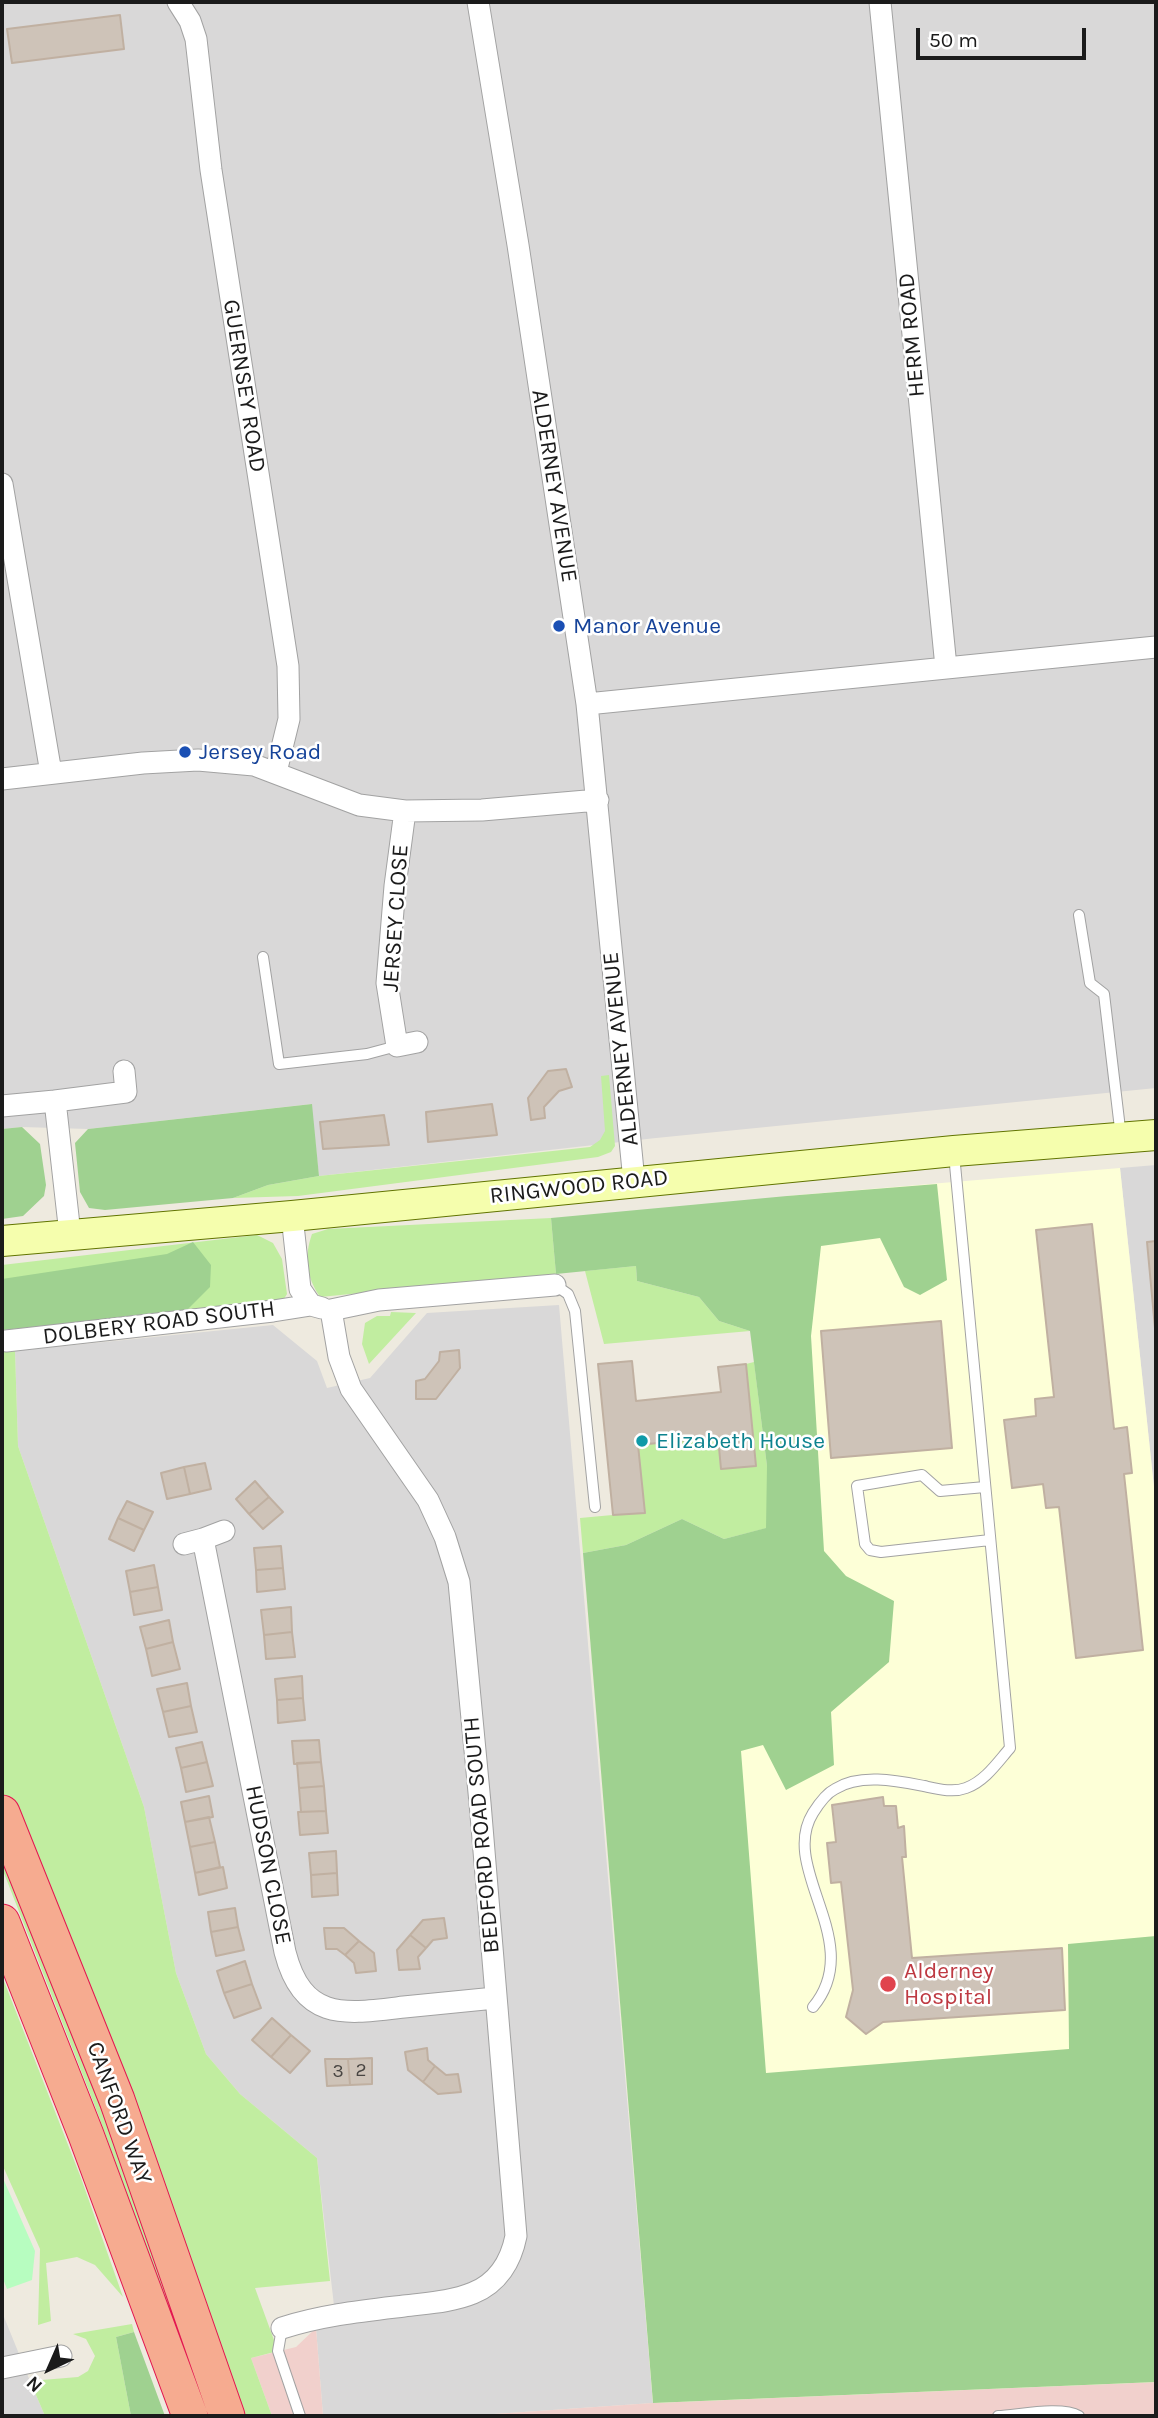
<!DOCTYPE html>
<html>
<head>
<meta charset="utf-8">
<style>
  body { margin:0 }
  #map { position:relative; width:1158px; height:2418px; overflow:hidden; background:#eeeadf; font-family:Karla,sans-serif }
  canvas { display:block }
  .frame { position:absolute; inset:0; border:4px solid #1b1b1b; pointer-events:none }
  .north { position:absolute; left:14px; top:2334px; width:70px; height:70px; -webkit-text-stroke:5px #fff; paint-order:stroke; rotate:224deg; font-size:19px; font-weight:700; line-height:28px; text-align:center; color:#1b1b1b }
  .north::after { content:''; display:block; margin:auto; width:24px; height:32px; background:#1b1b1b; clip-path:polygon(50% 0,100% 100%,50% 72%,0 100%) }
  .scale { position:absolute; left:916px; top:28px; width:170px; height:32px; box-sizing:border-box; border:4px solid #1b1b1b; border-top:0; padding-left:9px; font-size:21px; line-height:24px; white-space:nowrap; color:#1b1b1b; -webkit-text-stroke:5px #fff; paint-order:stroke }
</style>
</head>
<body>
<div id="map">
<canvas width="1158" height="2418"></canvas>
<div class="frame"></div>
<div class="north">N</div>
<div class="scale">50 m</div>
</div>
<script>
const g = document.querySelector('canvas').getContext('2d');
g.lineJoin = 'round';
function paint(path, color) {
  g.fillStyle = color;
  g.fill(path, 'evenodd');
}
function stroke(path, color, width, dash) {
  g.strokeStyle = color;
  g.lineWidth = width;
  g.lineCap = dash ? 'butt' : 'round';
  g.setLineDash(dash || []);
  g.stroke(path);
}
function label(font, color, halo, rows, align = 'center') {
  g.font = font + ' Karla,sans-serif';
  g.lineWidth = 5;
  g.setLineDash([]);
  g.textBaseline = 'middle';
  g.strokeStyle = halo;
  g.fillStyle = color;
  for (const [text, x, y, turn = 0] of rows) {
    g.save();
    g.translate(x, y);
    g.rotate((+turn || 0) * Math.PI / 180);
    g.textAlign = isNaN(turn) ? turn : align;
    if (halo) g.strokeText(text, 0, 0);
    g.fillText(text, 0, 0);
    g.restore();
  }
}
const residential = new Path2D(`
  M2 2H1156V1088L656 1138 319 1176 311 1104 88 1129 22 1127 2 1129Z
  M1156 1165V1506L1120 1168Z
  M559 1305 653 2403 466 2416H323L316 2328 336 2323 317 2158 240 2094 206 2054 176 1973 144 1807 18 1446 15 1351 273 1325 317 1361 327 1388 370 1378 427 1313Z
  M2 2312 30 2381 45 2416H2Z`);
const commercial = new Path2D(`
  M316 2328 323 2416H272L251 2358 296 2347Z
  M1156 2382V2416H466L653 2403Z`);
const education = new Path2D(`
  M1120 1168 1156 1506V2382L653 2403 586 1585 801 1565 787 1196Z`);
const grass = new Path2D(`
  M609 1075 615 1146 611 1152 598 1157 298 1196 233 1198 268 1185 319 1176 590 1147 600 1140 605 1131 601 1076Z
  M551 1218 556 1274 320 1297C306 1276 304 1257 312 1234L328 1229Z
  M257 1235 273 1243 282 1259 287 1294 282 1302 2 1330V1265Z
  M636 1266 637 1281 699 1297 719 1321 750 1331 604 1344 585 1271Z
  M391 1312 416 1313 369 1364 362 1344 365 1323 377 1316H390Z
  M2 1350V1352L15 1351 18 1446 144 1807 176 1973 206 2054 240 2094 317 2158 330 2281 255 2288 278 2351 251 2358 272 2416H242L2 1808Z
  M754 1362 767 1466V1528L724 1539 682 1519 626 1545 583 1553 580 1518 645 1512 638 1445 718 1437 721 1469 756 1466 746 1364Z
  M2 1839 218 2416H207L98 2114 2 1868Z
  M2 1976 81 2178 123 2297 95 2265 77 2257 46 2263 51 2321 38 2325 40 2249 2 2164Z
  M132 2324 134 2332 116 2337 131 2416H45L30 2381 78 2377 88 2371 95 2356 86 2339 73 2334Z`);
const forest = new Path2D(`
  M312 1104 319 1176 268 1185 233 1198 105 1210 89 1208 80 1192 75 1143 88 1129Z
  M22 1127 40 1144 46 1185 44 1196 23 1216 2 1219V1129Z
  M937 1184 947 1280 920 1295 904 1287 880 1238 821 1246 811 1336 824 1551 846 1576 894 1601 889 1662 831 1712 834 1765 786 1790 763 1745 741 1751 766 2073 1069 2049 1068 1944 1156 1936V2382L653 2403 583 1553 626 1545 682 1519 724 1539 766 1528 767 1466 750 1331 719 1321 699 1297 637 1281 636 1266 556 1274 551 1218 787 1196Z
  M193 1242 211 1265 210 1287 185 1312 2 1330V1279L167 1254Z
  M134 2332 165 2416H131L116 2337Z`);
const park = new Path2D(`
  M2 2176 35 2251 32 2280 7 2289 2 2276Z`);
const building = new Path2D(`
  M120 15 124 49 12 63 7 29Z
  M566 1069 572 1087 559 1091 544 1107 545 1118 531 1120 528 1098 548 1071Z
  M492 1104 497 1135 428 1142 426 1112Z
  M384 1115 389 1145 323 1149 320 1122Z
  M1092 1224 1114 1429 1127 1427 1132 1473 1124 1474 1143 1650 1076 1658 1059 1507 1046 1508 1043 1484 1012 1488 1004 1420 1036 1416 1035 1399 1054 1397 1036 1230Z
  M1156 1241V1339L1147 1242Z
  M941 1321 952 1448 831 1458 821 1331Z
  M459 1350 460 1368 436 1399H416V1381L425 1379 439 1361 440 1352Z
  M632 1361 636 1401 721 1392 718 1367 746 1364 756 1466 721 1469 718 1437 638 1445 645 1513 613 1515 598 1364Z
  M205 1463 211 1489 190 1494 184 1467Z
  M184 1467 190 1494 167 1499 161 1473Z
  M255 1481 269 1497 249 1514 236 1499Z
  M269 1497 283 1512 263 1529 249 1514Z
  M127 1501 153 1512 144 1530 118 1518Z
  M118 1518 144 1530 134 1551 109 1539Z
  M281 1546 283 1568 256 1570 254 1548Z
  M154 1565 158 1587 130 1592 126 1571Z
  M283 1568 285 1589 257 1592 256 1570Z
  M158 1587 162 1610 134 1615 130 1592Z
  M291 1607 292 1632 264 1635 261 1610Z
  M169 1620 173 1642 146 1649 140 1627Z
  M292 1632 295 1657 266 1659 264 1635Z
  M173 1642 180 1669 152 1676 146 1649Z
  M302 1676 303 1698 277 1700 275 1679Z
  M187 1683 191 1706 163 1712 157 1689Z
  M303 1698 305 1720 278 1723 277 1700Z
  M191 1706 197 1732 169 1737 163 1712Z
  M319 1740 321 1762 294 1764 292 1741Z
  M202 1742 207 1762 181 1768 176 1748Z
  M207 1762 213 1786 186 1792 181 1768Z
  M321 1762 324 1786 299 1788 297 1763Z
  M324 1786 326 1811 301 1812 299 1788Z
  M209 1796 213 1817 185 1822 181 1802Z
  M883 1797 884 1806H896L898 1828 904 1826 906 1857H902L912 1958 1062 1948 1065 2010 883 2022 866 2034 846 2017 853 1990 841 1882 831 1883 827 1843 836 1842 832 1805Z
  M326 1811 328 1833 300 1835 298 1812Z
  M209 1817 215 1842 190 1847 185 1822Z
  M215 1842 220 1867 195 1873 190 1847Z
  M336 1851 337 1873 311 1875 309 1853Z
  M223 1867 227 1888 199 1895 195 1873Z
  M337 1873 338 1895 312 1897 311 1875Z
  M235 1908 238 1927 211 1932 208 1912Z
  M444 1918 447 1938 433 1940 426 1948 410 1935 423 1920Z
  M238 1927 244 1950 216 1956 211 1932Z
  M324 1928H344L359 1941 345 1955 337 1949H326Z
  M410 1935 426 1948 418 1957 420 1969 399 1970 397 1950Z
  M359 1941 374 1953 376 1971 356 1973 354 1963 345 1955Z
  M245 1961 252 1984 224 1993 217 1971Z
  M252 1984 261 2008 234 2018 224 1993Z
  M272 2018 291 2035 271 2057 252 2040Z
  M291 2035 310 2051 290 2073 271 2057Z
  M427 2048 428 2060 435 2066 423 2082 408 2070 405 2052Z
  M372 2058V2084L350 2085 348 2059Z
  M325 2059H348L350 2085 327 2086Z
  M435 2066 446 2075 458 2074 461 2092 438 2094 423 2082Z`);
const service = new Path2D(`
  M1079 915 1090 983 1104 994 1121 1137
  M263 957 279 1064 367 1054 397 1046
  M555 1285 568 1294 575 1311 595 1507
  M985 1487 940 1491 922 1475 857 1486 865 1544 870 1550 881 1552 990 1540
  M813 2007C867 1942 778 1869 813 1813 818 1805 827 1793 835 1789 860 1773 898 1781 924 1786 938 1789 953 1793 966 1788 985 1781 997 1763 1010 1748L954 1154
  M282 2328 278 2351 300 2416
  M998 2416C1019 2415 1061 2406 1079 2416`);
const minor = new Path2D(`
  M178 2 190 21 196 39 211 170 288 666 289 719 276 772
  M478 2 518 245 587 704 634 1181
  M880 2 946 667
  M2 484 51 773
  M587 704 1156 647
  M2 779 143 763 198 760 254 765 359 805 405 811 482 810 598 800
  M405 811 395 886 387 983 397 1046 417 1042
  M55 1101 126 1092 124 1071
  M2 1106 55 1101 70 1234
  M292 1216 300 1289 311 1305 322 1308
  M331 1310 379 1300 555 1285
  M6 1341 273 1311 311 1305
  M203 1539 285 1952C303 2022 345 2014 404 2007 435 2004 465 2001 495 1998
  M184 1544 203 1539 224 1531
  M282 2328C323 2315 362 2311 404 2306 427 2303 451 2302 473 2293 498 2283 511 2261 516 2236L480 1803 459 1582 445 1537 428 1500 351 1389 339 1357 331 1310
  M2 2368 61 2356`);
const secondary = new Path2D(`
  M2 1241 292 1216 954 1151 1156 1135`);
const trunk = new Path2D(`
  M2 1813 117 2100 227 2416
  M2 1922 86 2135 190 2416`);
const markers = [
  [559,626,7,"#1a4fb4"],
  [185,752,7,"#1a4fb4"],
  [642,1441,7,"#0f9aa8"],
  [888,1984,9,"#e0444e"]
];
const numberNames = [
  ["2",361,2071],
  ["3",338,2072]
];
const streetNames = [
  ["HERM ROAD",912,335,-95],
  ["GUERNSEY ROAD",244,386,81],
  ["ALDERNEY AVENUE",554,486,81],
  ["JERSEY CLOSE",396,918,-86],
  ["ALDERNEY AVENUE",621,1049,-96],
  ["RINGWOOD ROAD",579,1187,-6],
  ["DOLBERY ROAD SOUTH",159,1323,-7],
  ["BEDFORD ROAD SOUTH",482,1835,-95],
  ["HUDSON CLOSE",268,1865,79],
  ["CANFORD WAY",119,2113,70]
];
const transitNames = [
  ["Manor Avenue",573,626],
  ["Jersey Road",199,752]
];
const cultureNames = [
  ["Elizabeth House",656,1441]
];
const healthNames = [
  ["Alderney",904,1971],
  ["Hospital",904,1997]
];
paint(residential, '#d9d8d8');
paint(commercial, '#f1d0cc');
paint(education, '#fdffd7');
paint(grass, '#c1eda0');
paint(forest, '#9fd190');
paint(park, '#b7fdc0');
paint(building, '#cec3b8');
stroke(building, '#c0b0a1', 2);
stroke(service, '#a2a2a2', 12);
stroke(minor, '#a2a2a2', 23);
stroke(secondary, '#617400', 32);
stroke(trunk, '#e21650', 37);
stroke(service, '#fff', 10);
stroke(minor, '#fff', 21);
stroke(secondary, '#f5fead', 30);
stroke(trunk, '#f6ab90', 35);
for (const [x, y, r, color] of markers) {
  const dot = new Path2D();
  dot.arc(x, y, r, 0, 2 * Math.PI);
  g.fillStyle = color;
  g.fill(dot);
  stroke(dot, '#fff', 2.5);
}
label('19px', '#484542', null, numberNames);
label('23px', '#1b1b1b', '#fff', streetNames);
label('23px', '#164399', '#fff', transitNames, 'left');
label('23px', '#0d838f', '#fff', cultureNames, 'left');
label('23px', '#be3a42', '#fff', healthNames, 'left');
</script>
</body>
</html>
